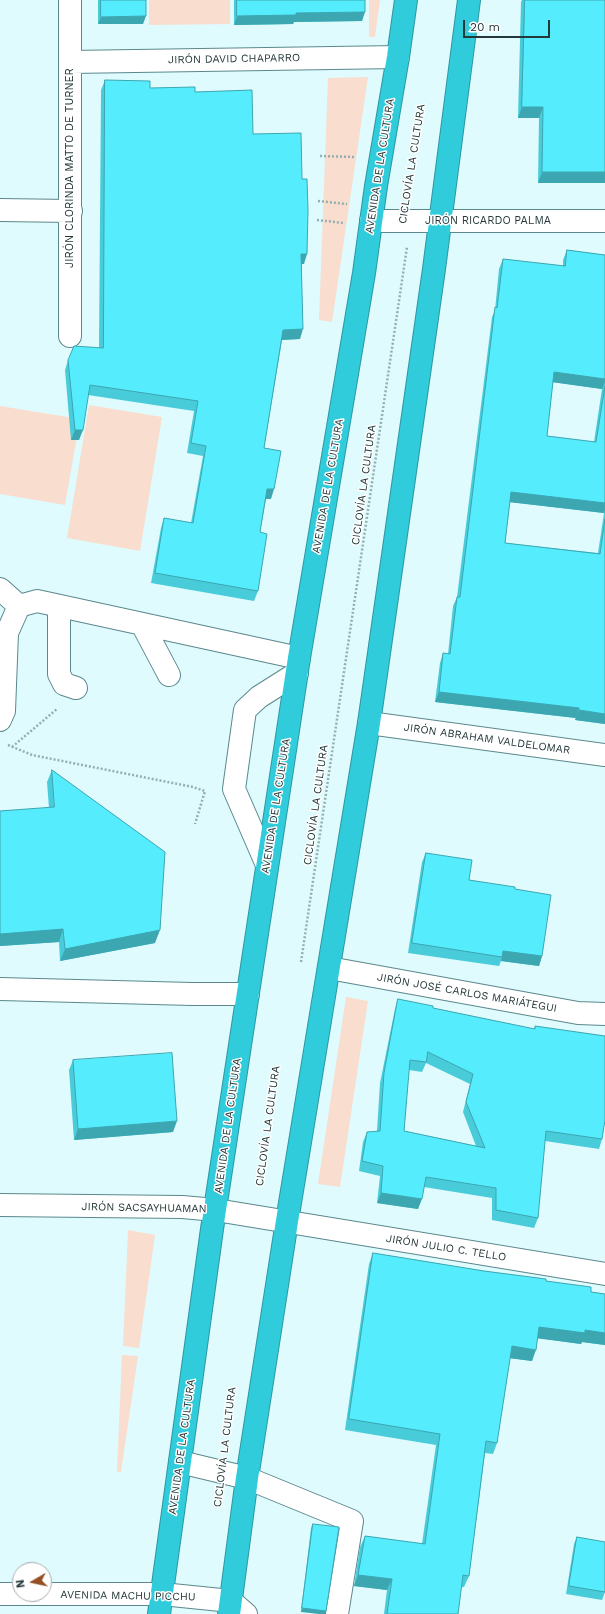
<!DOCTYPE html>
<html>
<head>
<meta charset="utf-8">
<style>
  body { margin:0 }
  #map { position:relative; width:605px; height:1614px; overflow:hidden; background:#dffbfe; font-family:"Work Sans",sans-serif }
  canvas { display:block }
  .north { position:absolute; left:12px; top:1562px; width:40px; height:40px; box-sizing:border-box; background:#fff; border:1px solid #a7afb0; border-radius:50%; rotate:261deg; font-size:11px; font-weight:700; line-height:16px; text-align:center; color:#243739 }
  .north::after { content:''; display:block; margin:auto; width:14px; height:18px; background:#944f25; clip-path:polygon(50% 0,100% 100%,50% 72%,0 100%) }
  .scale { position:absolute; left:463px; top:20px; width:87px; height:18px; box-sizing:border-box; border:2px solid #243739; border-top:0; padding-left:5px; font-size:12px; line-height:14px; white-space:nowrap; color:#243739; -webkit-text-stroke:3px #fff; paint-order:stroke }
</style>
</head>
<body>
<div id="map">
<canvas width="605" height="1614"></canvas>
<div class="north">N</div>
<div class="scale">20 m</div>
</div>
<script>
const g = document.querySelector('canvas').getContext('2d');
g.lineJoin = 'round';
function paint(path, color) {
  g.fillStyle = color;
  g.fill(path, 'evenodd');
}
function stroke(path, color, width, dash) {
  g.strokeStyle = color;
  g.lineWidth = width;
  g.lineCap = dash ? 'butt' : 'round';
  g.setLineDash(dash || []);
  g.stroke(path);
}
function label(font, color, halo, rows, align = 'center') {
  g.font = font + ' "Work Sans",sans-serif';
  g.lineWidth = 3;
  g.setLineDash([]);
  g.textBaseline = 'middle';
  g.strokeStyle = halo;
  g.fillStyle = color;
  for (const [text, x, y, turn = 0] of rows) {
    g.save();
    g.translate(x, y);
    g.rotate((+turn || 0) * Math.PI / 180);
    g.textAlign = isNaN(turn) ? turn : align;
    if (halo) g.strokeText(text, 0, 0);
    g.fillText(text, 0, 0);
    g.restore();
  }
}
const green = new Path2D(`
  M149 0H230V24L149 25Z
  M369 0H380L375 37H369Z
  M368 77 332 322 319 320 328 78Z
  M89 405 162 417 140 551 67 538Z
  M0 406 80 419 65 505 0 494Z
  M346 997 368 1001 340 1187 318 1184Z
  M128 1230 155 1235 139 1348 123 1346Z
  M122 1355 138 1356 121 1472H117Z`);
const path = new Path2D(`
  M320 156 355 157
  M318 201 347 204
  M317 220 344 223
  M8 745 32 755 193 787 205 791 195 824
  M12 747 57 709
  M301 962 407 247`);
const minor = new Path2D(`
  M70 0V336
  M70 62 398 57
  M0 210 71 211
  M371 221H605
  M0 589 19 606
  M59 606V674L64 684 76 688
  M142 624 169 675
  M0 720 4 711 7 633 19 606 37 601 299 658
  M369 723 605 755
  M267 865 234 789 245 710 259 697 297 673
  M329 968 578 1013 605 1014
  M0 989 192 994H248
  M0 1205 182 1207 216 1210 605 1274
  M180 1462 247 1478 352 1521 337 1614
  M0 1594H162L231 1601 246 1614`);
const highway = new Path2D(`
  M159 1614 212 1229 299 658 364 273 376 186 398 57 406 0
  M229 1614 247 1478 287 1221 369 723 434 269 469 0`);
const wall = new Path2D(`
  M98 0H146L143 24H98Z
  M234 0H365L362 21 294 22 293 24 234 25Z
  M522 0H605V183H538L539 118H518L521 2Z
  M105 80 150 88 195 92 253 134 304 264H302L300 339 282 340 264 448 271 499H266L260 532 258 591 254 601 151 583 161 528 164 518 191 523 203 456 187 453 194 411 88 395 79 440H71L65 370 68 360 99 348 101 90Z
  M567 250 605 255V724L575 720 576 718 435 702 440 663 443 653 448 654 453 606 457 597 492 317 495 310 499 269 503 259 563 266V260ZM553 382 602 389 594 442 547 436ZM510 502 604 513 598 553 505 543Z
  M52 770 155 943 60 961 59 942 0 946V811L49 808 47 782Z
  M426 853 469 880 515 889 542 956 539 966 501 961 499 966 408 953 422 862Z
  M398 999 433 1008 534 1029 535 1026 602 1139 599 1149 545 1141 538 1218 534 1228 492 1220V1198L424 1187 418 1209 377 1203 380 1176 359 1171 363 1142 367 1132 377 1131 380 1083 395 1009ZM426 1063 470 1084 463 1112 476 1146 404 1131 409 1070 422 1072Z
  M73 1060 173 1132 74 1140 69 1070Z
  M373 1253 546 1281 591 1292 605 1294V1345L582 1342 581 1344 538 1338 532 1361 510 1358 497 1443 493 1454 485 1453 469 1576 464 1587H461L458 1614H384L387 1590 354 1586 360 1547 365 1536 422 1544 436 1445 345 1430 369 1264Z
  M313 1524 326 1611 301 1612 311 1528Z
  M577 1537 605 1592 602 1600 566 1594 574 1544Z`);
const shadedWall = new Path2D(`
  M365 12 362 21 294 22 293 24 234 25 237 16 296 13Z
  M146 16 143 24H98L101 17Z
  M522 107H543L539 118H518Z
  M542 172H605V183H538Z
  M301 254H307L304 264H298Z
  M303 329 300 339 280 340 283 330Z
  M554 372 605 379V382L602 389 551 382Z
  M75 430H83L79 440H71Z
  M267 489H274L271 499H264Z
  M511 492 605 503V510L604 513 508 502Z
  M439 692 579 708 576 718 435 702Z
  M579 710 605 714V724L575 720Z
  M63 929 59 942 0 946V934Z
  M160 930 155 943 60 961 65 949Z
  M503 951 542 956 539 966 501 961 502 957Z
  M177 1121 173 1132 74 1140 78 1129Z
  M381 1193 422 1199 418 1209 377 1203Z
  M539 1327 585 1330 605 1333V1345L582 1342 581 1344 535 1338Z
  M512 1346 536 1350 532 1361 508 1358Z
  M358 1575 392 1579 387 1590 354 1586Z
  M302 1608 326 1611 325 1614H319L301 1612Z`);
const building = new Path2D(`
  M101 0H146V16L101 17Z
  M237 0H365V12L296 13V15L237 16Z
  M525 0H605V172H542L543 107H522Z
  M105 80 150 81V88L195 87V92L252 90 253 134 301 133 302 179H307L308 210 307 254H301L303 329 283 330 264 448 281 451 274 489H267L260 532 267 534 258 591 155 573 164 518 193 523 206 446 191 443 198 401 90 385 83 430H75L68 360 74 346 103 348Z
  M567 250 605 255V379L554 372 547 436 596 442 605 386V503L511 492 505 543 600 554 605 519V714L579 710V708L439 692 443 653 450 654 457 597H460L495 307 497 308 503 259 565 266Z
  M52 770 165 852 160 930 65 949 63 929 0 934V811L54 807Z
  M426 853 472 860 469 880 515 887V889L551 895 542 956 503 951 502 957 412 943Z
  M398 999 433 1006V1008L535 1029V1026L605 1036V1120L602 1139 546 1131 538 1218 496 1210V1188L426 1177 422 1199 381 1193 383 1166 362 1161 367 1132 380 1131 384 1073ZM428 1052 473 1074 466 1102 485 1148 404 1131 410 1060 426 1062Z
  M172 1053 177 1121 78 1129 73 1060Z
  M373 1253 484 1271 546 1279V1281L591 1287V1292L605 1294V1333L585 1330V1333L539 1327 536 1350 512 1346 497 1443 486 1441 469 1576 463 1575 458 1614H387L392 1579 358 1575 365 1536 425 1544 440 1434 349 1419Z
  M313 1524 339 1527 326 1611 302 1608Z
  M577 1537 605 1542V1592L569 1586Z`);
const streetNames = [
  ["JIRÓN DAVID CHAPARRO",234,59,-1],
  ["CICLOVÍA LA CULTURA",412,164,-81],
  ["AVENIDA DE LA CULTURA",380,166,-81],
  ["JIRÓN CLORINDA MATTO DE TURNER",70,168,-90],
  ["JIRÓN RICARDO PALMA",488,221],
  ["CICLOVÍA LA CULTURA",364,485,-82],
  ["AVENIDA DE LA CULTURA",328,486,-80],
  ["JIRÓN ABRAHAM VALDELOMAR",487,739,8],
  ["CICLOVÍA LA CULTURA",316,805,-82],
  ["AVENIDA DE LA CULTURA",276,806,-81],
  ["JIRÓN JOSÉ CARLOS MARIÁTEGUI",467,993,10],
  ["AVENIDA DE LA CULTURA",228,1126,-82],
  ["CICLOVÍA LA CULTURA",268,1126,-82],
  ["JIRÓN SACSAYHUAMAN",144,1208,1],
  ["JIRÓN JULIO C. TELLO",446,1248,9],
  ["AVENIDA DE LA CULTURA",182,1447,-82],
  ["CICLOVÍA LA CULTURA",225,1447,-83],
  ["AVENIDA MACHU PICCHU",128,1596,1]
];
paint(green, '#f9ddcf');
stroke(minor, '#5b888d', 24);
stroke(highway, '#2c98a2', 24);
stroke(path, '#95aeb0', 2.5, [2, 2]);
stroke(minor, '#fff', 22);
stroke(highway, '#31ccdb', 22);
paint(wall, '#49ccda');
paint(shadedWall, '#3ca6b1');
paint(building, '#55edfd');
stroke(building, '#3ca6b1', 1);
label('11px', '#243739', '#fff', streetNames);
</script>
</body>
</html>
